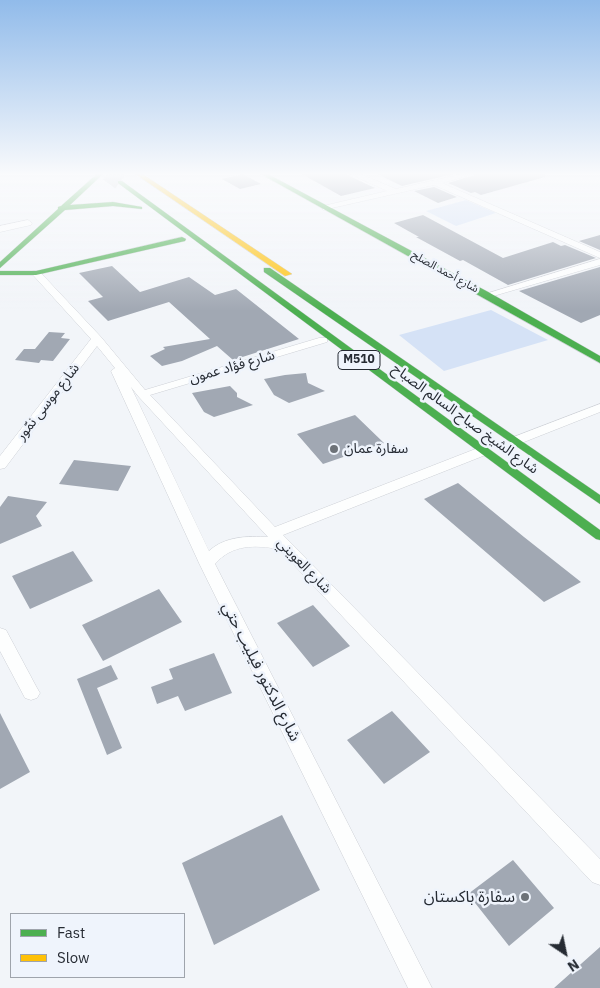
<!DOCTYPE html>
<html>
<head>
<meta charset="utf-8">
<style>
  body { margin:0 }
  #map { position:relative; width:600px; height:988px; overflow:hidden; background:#f2f5f9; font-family:"IBM Plex Sans",sans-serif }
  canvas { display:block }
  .legend { position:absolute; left:10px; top:913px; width:175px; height:65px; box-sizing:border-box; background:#eff4fc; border:1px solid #9fa4ac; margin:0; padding:6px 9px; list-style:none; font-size:15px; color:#262b33 }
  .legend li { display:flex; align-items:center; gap:10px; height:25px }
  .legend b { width:25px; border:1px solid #9fa4ac }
  .north { position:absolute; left:540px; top:928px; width:50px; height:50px; -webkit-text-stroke:4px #eff4fc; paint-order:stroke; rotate:146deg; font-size:14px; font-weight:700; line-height:20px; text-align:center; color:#262b33 }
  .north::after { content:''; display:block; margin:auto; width:18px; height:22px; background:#262b33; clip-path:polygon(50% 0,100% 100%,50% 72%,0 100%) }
</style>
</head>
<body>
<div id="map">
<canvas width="600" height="988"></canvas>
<ul class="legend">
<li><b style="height:6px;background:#4caf50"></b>Fast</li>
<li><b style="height:6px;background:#ffc107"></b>Slow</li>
</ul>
<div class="north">N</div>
</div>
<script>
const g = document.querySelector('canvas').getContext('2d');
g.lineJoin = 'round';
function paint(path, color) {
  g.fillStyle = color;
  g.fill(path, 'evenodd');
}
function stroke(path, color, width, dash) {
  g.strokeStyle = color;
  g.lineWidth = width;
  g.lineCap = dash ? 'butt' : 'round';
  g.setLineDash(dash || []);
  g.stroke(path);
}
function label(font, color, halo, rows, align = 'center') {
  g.font = font + ' "IBM Plex Sans","Noto Sans Arabic",sans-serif';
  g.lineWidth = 5;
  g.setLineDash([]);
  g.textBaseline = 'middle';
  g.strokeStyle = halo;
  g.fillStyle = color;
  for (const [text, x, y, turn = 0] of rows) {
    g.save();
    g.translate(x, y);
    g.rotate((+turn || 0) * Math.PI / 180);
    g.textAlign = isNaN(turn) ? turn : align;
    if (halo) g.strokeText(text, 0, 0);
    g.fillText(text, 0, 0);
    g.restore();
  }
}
const green = new Path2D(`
  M466 200 496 213 456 226 426 211Z
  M491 310 548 340 444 371 399 335Z`);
const building = new Path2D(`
  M300 173H343L375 188 341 196Z
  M375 173H458L402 186Z
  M481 173H545V177L481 195 475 192 471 193 448 183Z
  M243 174 261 184 240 189 222 179Z
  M434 187 457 197 438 203 414 191Z
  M423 215 503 258 553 242 561 246 565 245 596 258 508 285 463 260 460 261 416 237H419L394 223Z
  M600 235V250L579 241Z
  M112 266 140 292 189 277 215 295 236 289 299 339 233 360 217 346 182 361 162 366 150 356 165 349 163 347 210 339 169 302 108 321 88 301 103 297 79 273Z
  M600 267V315L581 323 519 291Z
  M49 332 65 333 61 338 70 339 53 361 41 360 39 363 15 360 24 349H35Z
  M306 373 308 383 325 391 289 403 274 395 264 379 285 375Z
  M230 386 237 393V397L253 405 214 417 204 412 192 393Z
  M355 415 384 443 323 464 297 434Z
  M74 460 131 466 118 491 59 484Z
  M458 483 524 537 581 582 544 602 424 499Z
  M8 496 47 502 36 516 42 526 0 544V507Z
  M73 551 93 581 30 609 12 576Z
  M159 589 182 622 103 661 82 625Z
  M313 605 350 646 313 667 277 623Z
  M214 653 232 693 185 711 178 696 157 704 151 687 173 679 169 669Z
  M111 665 118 679 97 688 122 748 107 755 77 679Z
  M392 711 430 752 384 784 347 740Z
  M0 713 30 772 0 789Z
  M282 815 320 890 214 945 182 863Z
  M513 860 554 908 509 946 468 894Z
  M600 947V988H554Z`);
const highwayTunnel = new Path2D(`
  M108 173 120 182`);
const street = new Path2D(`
  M348 173H358L396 189 466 173H479L442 183 600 252V258L434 185 323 210V206L387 191Z
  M28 220 32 223 31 225 0 232V226Z
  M600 259V265L490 297 482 295Z
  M33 271H39L101 337 145 390 319 338H327V342L150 395 275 527 478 448H488L489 451 488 454 283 535 600 859V885L592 882 279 549C255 545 232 544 215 564L432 988H408L199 563 111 371 115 368 97 346 5 468 0 469V456L91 339 33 275ZM131 387 138 396 268 537C248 536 225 536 209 551Z
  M600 404V412L519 444H511L509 441 511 438Z
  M0 628 6 630 37 688 40 693 37 698 31 700 25 698 0 651Z`);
const fast = new Path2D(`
  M98 173H104L70 205 113 202 142 207V209L113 206 65 210 0 268V262L58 209V207L61 206Z
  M259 173H266L490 293 600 356V363Z
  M118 181H122L600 530V540L596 539 118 183Z
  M182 237 186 239 185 241 36 275H0V271H36Z
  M264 268H270L600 495V504L264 272Z`);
const slow = new Path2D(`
  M134 173H141L292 274 285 276Z`);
const markers = [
  [334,449,5,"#6d7278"],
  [525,897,5,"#6d7278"]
];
const farStreetnames = [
  ["شارع أحمد الصلح",445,272,29]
];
const shields = [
  [359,360,42]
];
const shieldNames = [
  ["M510",359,360]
];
const streetNames = [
  ["شارع فؤاد عمون",232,367,-16],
  ["شارع موسى نمّور",48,402,-52],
  ["شارع الشيخ صباح السالم الصباح",465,419,36],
  ["شارع العويني",304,566,46]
];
const poiNames = [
  ["سفارة عمان",344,449]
];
const nearStreetnames = [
  ["شارع الدكتور فيليب حتي",261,672,63]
];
const nearPoinames = [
  ["سفارة باكستان",515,897]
];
paint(green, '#d5e2f6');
paint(building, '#a1a8b3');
stroke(highwayTunnel, '#c9cdd1', 16, [16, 8]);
stroke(street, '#cdd0d6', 1);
stroke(fast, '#cdd0d6', 1);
stroke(slow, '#cdd0d6', 1);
paint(street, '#fdfefe');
paint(fast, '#4caf50');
paint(slow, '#ffc107');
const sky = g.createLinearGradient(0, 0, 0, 311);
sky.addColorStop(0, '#91bbea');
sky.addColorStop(0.56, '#f9fafc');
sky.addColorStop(1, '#f9fafc00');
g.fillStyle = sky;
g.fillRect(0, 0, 600, 311);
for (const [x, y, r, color] of markers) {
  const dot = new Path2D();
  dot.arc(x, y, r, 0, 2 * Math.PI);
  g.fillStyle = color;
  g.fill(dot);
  stroke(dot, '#eff4fc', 2);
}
label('11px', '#262b33', '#eff4fc', farStreetnames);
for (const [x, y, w] of shields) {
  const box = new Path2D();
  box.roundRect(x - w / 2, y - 9.5, w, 19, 4);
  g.fillStyle = '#eff4fc';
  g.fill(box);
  stroke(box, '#262b33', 1);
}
label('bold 12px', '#262b33', null, shieldNames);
label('14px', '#262b33', '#eff4fc', streetNames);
label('14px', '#262b33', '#eff4fc', poiNames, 'left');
label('16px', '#262b33', '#eff4fc', nearStreetnames);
label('16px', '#262b33', '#eff4fc', nearPoinames, 'right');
</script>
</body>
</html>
